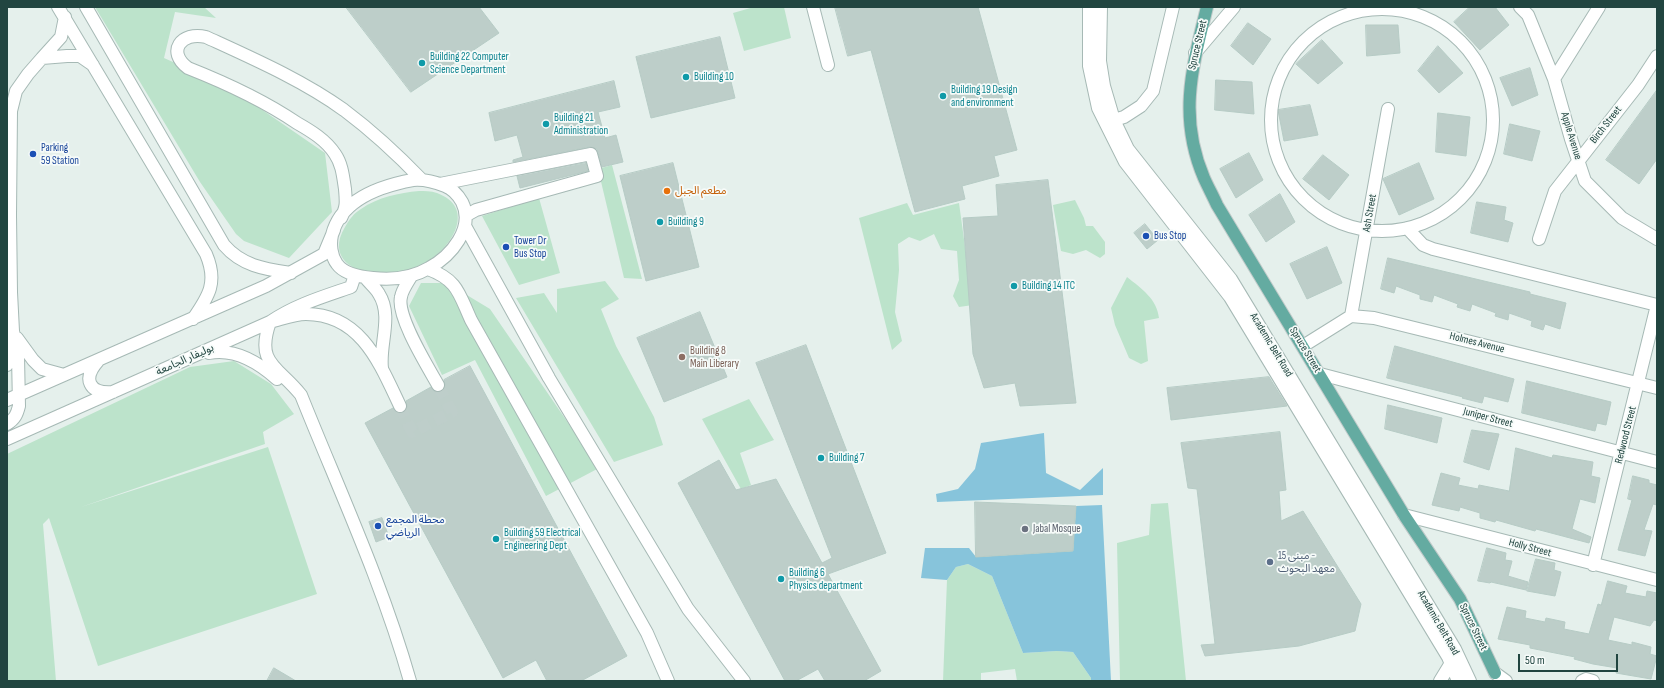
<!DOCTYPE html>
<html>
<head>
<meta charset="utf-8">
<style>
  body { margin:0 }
  #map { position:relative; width:1664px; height:688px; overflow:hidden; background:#e5f0ec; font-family:"Sofia Sans Condensed",sans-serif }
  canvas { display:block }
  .frame { position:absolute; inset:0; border:8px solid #214540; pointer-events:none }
  .scale { position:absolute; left:1518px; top:654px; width:100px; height:18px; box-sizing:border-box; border:2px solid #214540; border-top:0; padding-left:5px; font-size:12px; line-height:14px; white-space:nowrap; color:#214540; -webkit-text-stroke:3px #f6fbf9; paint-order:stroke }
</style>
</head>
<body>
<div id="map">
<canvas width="1664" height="688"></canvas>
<div class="frame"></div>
<div class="scale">50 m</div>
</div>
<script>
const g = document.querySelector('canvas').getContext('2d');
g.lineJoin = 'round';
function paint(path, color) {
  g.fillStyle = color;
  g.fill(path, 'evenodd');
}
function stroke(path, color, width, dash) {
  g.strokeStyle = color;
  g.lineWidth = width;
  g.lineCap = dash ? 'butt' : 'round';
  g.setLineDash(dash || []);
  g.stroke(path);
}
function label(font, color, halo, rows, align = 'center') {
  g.font = font + ' "Sofia Sans Condensed","Noto Sans Arabic",sans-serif';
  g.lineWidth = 3.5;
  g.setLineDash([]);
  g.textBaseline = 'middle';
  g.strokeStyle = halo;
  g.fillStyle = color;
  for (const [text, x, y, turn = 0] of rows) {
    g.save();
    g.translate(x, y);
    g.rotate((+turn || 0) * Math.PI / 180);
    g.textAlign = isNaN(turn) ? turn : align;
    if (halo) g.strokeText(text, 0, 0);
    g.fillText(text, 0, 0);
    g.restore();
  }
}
const green = new Path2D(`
  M95 7H204L216 18 175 12 164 58 229 87 325 153 332 212 289 258 244 241 236 234 200 182Z
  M754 7H784L791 38 744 51 733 13Z
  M612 165 642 279 624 278 598 169Z
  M419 191C424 191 431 191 437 193 475 207 454 244 430 260 415 269 397 274 380 274 352 273 327 257 345 227 349 220 354 213 361 209 378 197 399 193 419 191Z
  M539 198 560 273 519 285 482 216Z
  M1075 200 1084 218 1086 226H1093L1105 242V254L1100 258 1086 250 1073 254 1061 251 1053 205Z
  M907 203 913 215 959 203 973 305 959 307 953 296 959 280 957 251 941 249 934 234 920 241 909 237 898 244 899 270 895 312 902 341 892 350 859 218Z
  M1127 277C1142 289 1157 299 1159 318L1144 321 1148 361 1141 364 1129 358 1115 325 1111 308Z
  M605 281 619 299 601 309 616 346 654 417 663 445 614 462 516 298 544 293 557 313V289Z
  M421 283H447L490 309 599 468 546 496 475 360 442 375 409 306Z
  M234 361 271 384 294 414 263 432 265 444 81 507 268 447 317 594 98 666 49 518 43 524 56 681H7V454L190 367Z
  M749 399 774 440 740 453 751 485 741 489 702 419Z
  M1168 503 1186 681H1120L1117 543 1149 535 1151 504Z
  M968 564 992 576 1023 653 1057 651 1073 652 1091 678V681H1017L1015 669 981 673V681H943L947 580 956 567Z`);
const water = new Path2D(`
  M1044 433 1046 473 1080 490 1103 468V495L937 502 936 494 958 489 975 469 981 443Z
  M1102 505 1111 681H1091V678L1073 652 1057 651 1023 653 992 576 968 564 956 567 947 580 921 578 925 548H969L976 557 1073 551 1076 506Z`);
const building = new Path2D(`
  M346 7H479L499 33 411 92Z
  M835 7H978L1017 150 994 156 999 176 962 186 965 199 915 212 871 50 848 56Z
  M1470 7H1495L1509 25 1480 50 1454 22Z
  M1248 23 1271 39 1253 65 1231 46Z
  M1366 25H1398L1400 53 1367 56Z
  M720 37 735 98 651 118 636 57Z
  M1322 40 1343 63 1318 84 1296 64Z
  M1438 46 1463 73 1439 93 1418 71Z
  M1530 68 1538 95 1512 106 1500 78Z
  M1216 80 1252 82 1254 114 1215 110Z
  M614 81 620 107 598 112 605 138 616 135 623 162 602 167 597 149 590 147 513 162V160L523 157 517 135 495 141 489 113Z
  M1657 90V159L1639 184 1606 160Z
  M1310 105 1318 135 1284 141 1278 110Z
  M1438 113 1470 117 1466 156 1436 152Z
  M1510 124 1540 131 1532 161 1504 154Z
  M1249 153 1263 180 1236 198 1220 169Z
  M1323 155 1349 175 1329 200 1303 179Z
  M586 163 588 171 520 188 517 176Z
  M673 163 699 267 646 281 620 176Z
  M1419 163 1434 199 1399 215 1383 179Z
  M1048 180 1076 403 1020 406 1015 383 984 388 973 354 963 218 998 216 996 185Z
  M1280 194 1295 222 1266 242 1249 215Z
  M1477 202 1506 207 1504 220 1513 223 1508 242 1471 233Z
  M1145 224 1158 240 1147 249 1134 233Z
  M1327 247 1342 283 1307 299 1290 264Z
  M1388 258 1530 292V294L1566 303 1560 329 1545 324 1543 330 1531 326 1532 321 1509 313 1508 320 1495 316 1496 313 1472 304 1470 311 1457 307 1458 304 1434 295 1432 302 1420 299V295L1396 286 1394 293 1381 289Z
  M700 312 727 377 664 402 637 338Z
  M806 345 886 553 828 574 881 671 864 681H825L818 669 796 681H785L678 483 719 460 736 490 776 479 822 563 832 558 756 363Z
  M1395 346 1514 379 1508 402 1484 396 1482 403 1462 398 1463 397 1387 378Z
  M470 366 627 656 581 681H547L536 660 503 678 365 423 393 408 396 412 404 413 407 407 406 401 431 387 435 392H441L445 385 444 380Z
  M1269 377 1287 406 1171 420 1167 388Z
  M1527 381 1611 402 1606 425 1597 423 1595 431 1522 413Z
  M1388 405 1442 418 1437 443 1385 429Z
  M1472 430 1499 434 1489 470 1464 462Z
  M1280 432 1286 490 1279 491 1281 521 1303 511 1361 604 1355 631 1299 646 1205 656 1201 645 1215 644 1197 489 1188 488 1181 443Z
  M1516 448 1552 458 1553 455 1593 462 1591 476 1600 478 1595 503 1580 499 1572 529 1591 537 1589 543 1536 529 1535 531 1496 520 1495 522 1480 518V513L1460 507 1459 511 1432 505 1441 473 1460 478 1458 485 1478 489 1479 485 1509 491Z
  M1633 476 1649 480V483L1657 485V505L1653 504 1644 530 1652 531 1645 556 1618 550 1632 500 1628 499Z
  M975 502 1076 506 1073 551 976 557Z
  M382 518 389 537 376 542 369 522Z
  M1487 548 1506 553 1505 560 1512 561 1508 576 1528 582 1526 590 1491 582 1490 583 1478 581Z
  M1536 559 1555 563 1554 570 1561 572 1555 596 1527 591Z
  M1608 581 1627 586 1625 593 1646 597 1647 591 1657 593V621L1654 620 1650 626 1614 617 1608 640 1632 645V642L1651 647 1650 654 1657 656 1651 679 1616 673 1617 668 1593 664 1574 659 1575 657 1530 648V645L1498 639 1507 607 1526 611 1525 618 1545 622 1546 618 1565 622 1564 629 1589 634 1598 604 1601 605Z
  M274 668 296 681H267Z`);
const minorTunnel = new Path2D(`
  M400 406 412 432 452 412 438 385`);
const minor = new Path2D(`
  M58 7 206 254C218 282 209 296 193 319
  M86 7 224 245C242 266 265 269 291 273
  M813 7 828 65
  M1089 7V66L1098 108 1125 162 1230 297 1448 657 1458 681
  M1101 7 1100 61 1104 86 1114 120 1128 149 1231 279 1455 649 1470 681
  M1520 7 1528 15 1554 79 1571 139 1585 181 1622 218 1657 239
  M1271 120a111 111 0 1 1 222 0a111 111 0 1 1-222 0Z
  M65 17 61 37 42 58 67 56H80L93 65
  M1195 53 1234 7
  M1554 79 1599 7
  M1114 120 1124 117 1141 106 1153 91 1173 7
  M413 180C424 179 435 182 445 186 453 189 458 195 462 202 475 228 451 256 429 268 412 278 391 280 373 278 361 277 344 274 337 264 331 256 330 244 332 235 341 199 380 186 413 180Z
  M440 184 591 154 597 176 476 210 467 215
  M341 218C347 206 346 202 345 189 343 176 342 164 335 154 326 140 311 131 297 123 263 100 226 83 188 68 166 52 181 31 206 37 254 59 302 80 344 110 372 131 398 155 422 180
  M465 226 549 378 688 609 744 681
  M1407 228 1423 245 1433 249 1657 305
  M1539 239 1555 191 1638 85 1657 56
  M428 269C458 280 459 294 471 320L647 633 668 681
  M412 275C408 282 402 290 401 297 396 316 428 367 438 385
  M365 277C369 283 376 288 379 294 393 316 379 345 382 368
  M1351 316 1388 109
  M17 338 33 360 42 369 64 375
  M1303 346 1351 316 1374 318 1657 388
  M209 353C235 348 258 362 277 379
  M98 361C82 379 89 394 113 392
  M7 365 11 342
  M1320 374 1657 462
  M7 400 266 286 324 254 334 230
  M400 406C380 364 361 314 306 314 294 314 282 319 270 322 255 364 278 366 301 395 339 490 382 582 410 681
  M7 424C15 419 17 414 19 406L18 356 13 331 11 292 10 215 11 111 16 91 28 74 42 58
  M7 439 270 322C295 305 322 297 351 287L355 275
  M1404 515 1657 580
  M1593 565 1657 305
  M1495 673 1506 681
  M1440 681 1451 663
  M1582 681 1586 679 1593 681`);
const major = new Path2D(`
  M1207 7C1192 68 1178 117 1204 178 1208 187 1213 196 1217 205L1404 515 1460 599 1495 673`);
const markers = [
  [422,63,4,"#0f9aa8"],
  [686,77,4,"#0f9aa8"],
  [943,96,4,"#0f9aa8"],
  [546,124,4,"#0f9aa8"],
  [33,154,4,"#1a4fb4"],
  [667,191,4,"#e8710a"],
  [660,222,4,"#0f9aa8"],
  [1146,236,4,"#1a4fb4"],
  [506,247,4,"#1a4fb4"],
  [1014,286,4,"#0f9aa8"],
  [682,357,4,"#8d6e63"],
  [821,458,4,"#0f9aa8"],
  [378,526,4,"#1a4fb4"],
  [1025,529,4,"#6b7280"],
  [496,539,4,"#0f9aa8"],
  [1270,562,4,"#5c6f8a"],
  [781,579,4,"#0f9aa8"]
];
const streetNames = [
  ["Spruce Street",1198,45,-77],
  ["Birch Street",1606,125,-52],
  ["Apple Avenue",1571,136,73],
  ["Ash Street",1370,213,-80],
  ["Holmes Avenue",1477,343,14],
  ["Academic Belt Road",1271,345,59],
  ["Spruce Street",1305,350,59],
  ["بوليفار الجامعة",185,360,-24],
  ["Juniper Street",1488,418,15],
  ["Redwood Street",1626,435,-76],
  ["Holly Street",1530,548,15],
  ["Academic Belt Road",1438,623,60],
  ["Spruce Street",1473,627,64]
];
const cultureNames = [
  ["Building 22 Computer",430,57],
  ["Science Department",430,70],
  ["Building 10",694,77],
  ["Building 19 Design",951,90],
  ["and environment",951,103],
  ["Building 21",554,118],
  ["Administration",554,131],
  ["Building 9",668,222],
  ["Building 14 ITC",1022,286],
  ["Building 7",829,458],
  ["Building 59 Electrical",504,533],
  ["Engineering Dept",504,546],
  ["Building 6",789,573],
  ["Physics department",789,586]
];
const transitNames = [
  ["Parking",41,148],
  ["59 Station",41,161],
  ["Bus Stop",1154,236],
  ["Tower Dr",514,241],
  ["Bus Stop",514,254],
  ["محطة المجمع",386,520],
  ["الرياضي",386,533]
];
const foodNames = [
  ["مطعم الجبل",675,191]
];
const educationNames = [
  ["Building 8",690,351],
  ["Main Liberary",690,364]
];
const worshipNames = [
  ["Jabal Mosque",1033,529]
];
const serviceNames = [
  ["مبنى 15 -",1278,556],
  ["معهد البحوث",1278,569]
];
paint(green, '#bce3cb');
paint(water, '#87c4db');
paint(building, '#bdcec9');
stroke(building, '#b6cbc5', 1);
stroke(minorTunnel, '#bececa', 12, [12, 6]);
stroke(minor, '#a6b9b5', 14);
stroke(major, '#c1cbca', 14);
stroke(minor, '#fff', 12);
stroke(major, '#64aba1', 12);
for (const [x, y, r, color] of markers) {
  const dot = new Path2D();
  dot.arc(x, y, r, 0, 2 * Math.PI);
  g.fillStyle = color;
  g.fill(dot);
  stroke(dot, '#f6fbf9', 1.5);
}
label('11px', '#214540', '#f6fbf9', streetNames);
label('11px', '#0d838f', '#f6fbf9', cultureNames, 'left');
label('11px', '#164399', '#f6fbf9', transitNames, 'left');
label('11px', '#c56008', '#f6fbf9', foodNames, 'left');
label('11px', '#785e54', '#f6fbf9', educationNames, 'left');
label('11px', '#5b616d', '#f6fbf9', worshipNames, 'left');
label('11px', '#4e5e75', '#f6fbf9', serviceNames, 'left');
</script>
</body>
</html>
